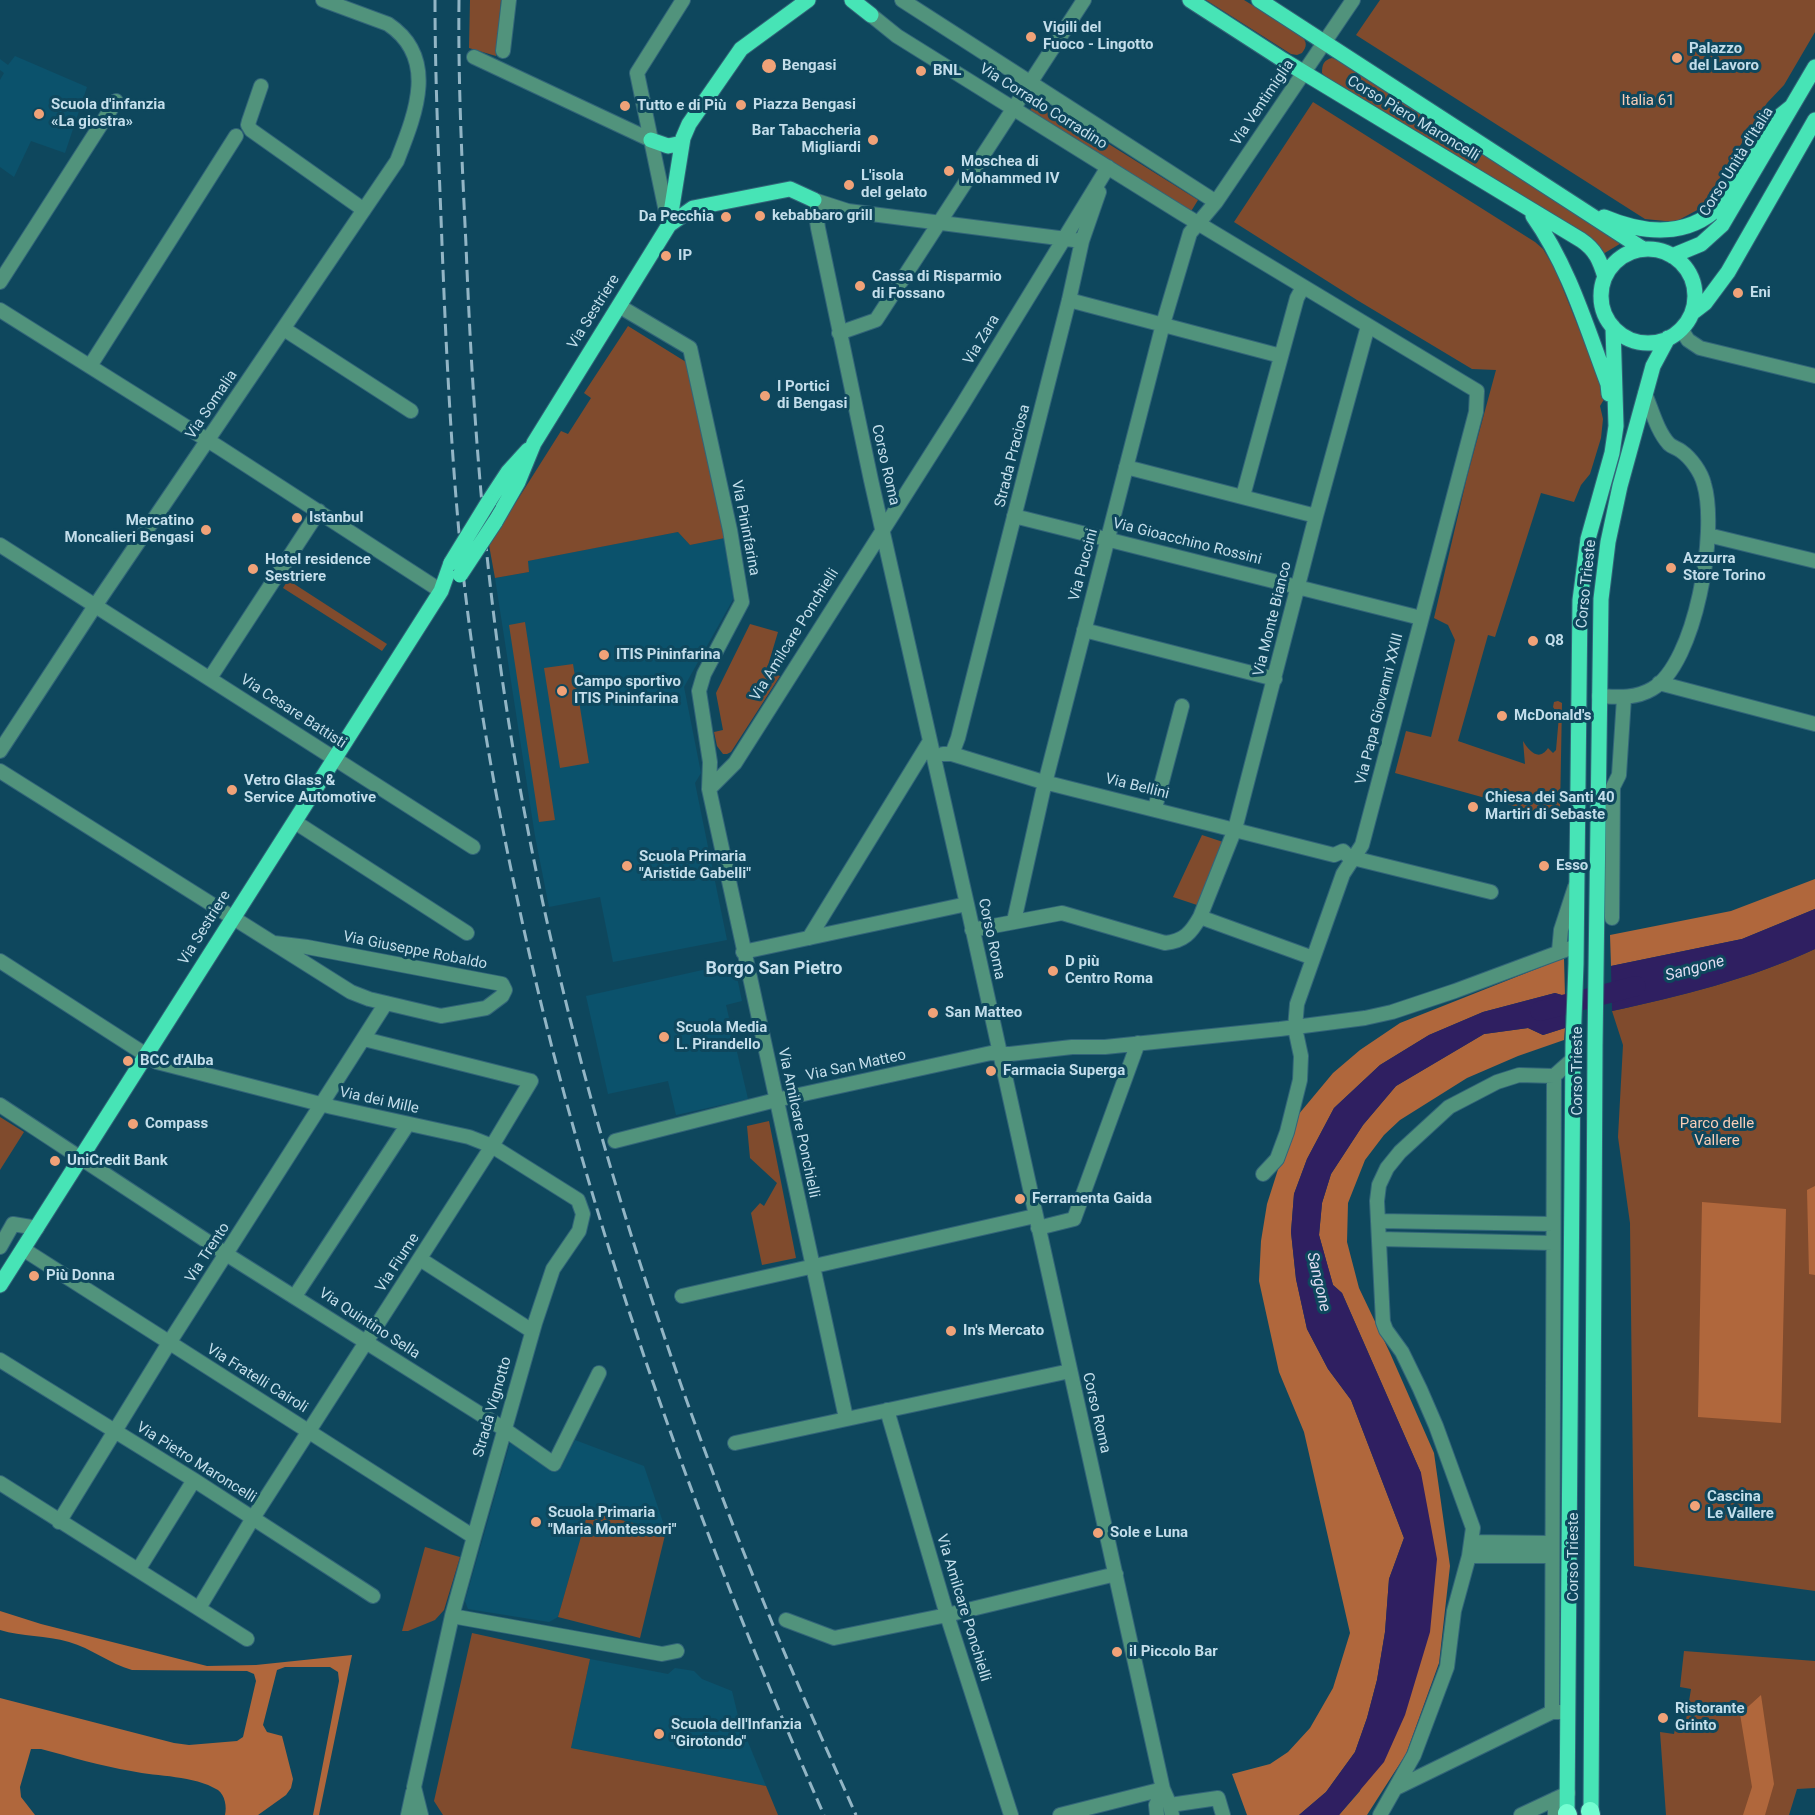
<!DOCTYPE html>
<html>
<head>
<meta charset="utf-8">
<style>
  body { margin:0 }
  canvas { display:block; background:#0e475d }
</style>
</head>
<body>
<canvas width="1815" height="1815"></canvas>
<script>
const g = document.querySelector('canvas').getContext('2d');
g.lineJoin = 'round';
function paint(path, color) {
  g.fillStyle = color;
  g.fill(path, 'evenodd');
}
function stroke(path, color, width, dash) {
  g.strokeStyle = color;
  g.lineWidth = width;
  g.lineCap = dash ? 'butt' : 'round';
  g.setLineDash(dash || []);
  g.stroke(path);
}
function label(font, color, halo, rows, align = 'center') {
  g.font = font + ' Roboto,sans-serif';
  g.lineWidth = 6;
  g.setLineDash([]);
  g.textBaseline = 'middle';
  g.strokeStyle = halo;
  g.fillStyle = color;
  for (const [text, x, y, turn = 0] of rows) {
    g.save();
    g.translate(x, y);
    g.rotate((+turn || 0) * Math.PI / 180);
    g.textAlign = isNaN(turn) ? turn : align;
    if (halo) g.strokeText(text, 0, 0);
    g.fillText(text, 0, 0);
    g.restore();
  }
}
const built = new Path2D(`
  M15 56 87 87 65 153 31 141 14 177 0 167V80L4 73 0 70V59L8 65Z
  M678 532 690 545 725 538 736 594 684 687 701 773 695 783 727 940 613 962 600 897 549 907 535 836 495 578 529 572 527 561Z
  M734 963 742 1001 726 1005 748 1099 676 1115 668 1081 608 1094 586 996Z
  M575 1440 644 1466 666 1531 588 1512 558 1617 549 1622 468 1609 465 1601 510 1443 553 1466 561 1468Z
  M590 1659 668 1674 675 1668 694 1671 702 1679 732 1691 739 1720 766 1786 571 1748Z`);
const green = new Path2D(`
  M470 0H501L496 56 469 48Z
  M1206 0H1244L1302 36C1307 43 1307 46 1302 53L1297 55 1291 54Z
  M1380 0H1815V32L1784 85 1767 103 1701 208 1675 222 1645 219 1356 35Z
  M1332 58 1340 61 1623 242 1603 254 1595 242 1499 181 1476 172 1328 79 1322 73C1322 64 1324 60 1332 58Z
  M1037 99 1198 200 1190 213 1029 112Z
  M1313 102 1535 242 1543 249 1555 269 1606 396 1600 406 1603 419 1601 438 1590 474 1581 485 1574 502 1541 493 1495 637 1488 635 1458 741 1525 764 1523 741C1529 751 1539 762 1548 748L1553 753 1556 750 1559 716 1553 707 1554 702 1558 701 1562 703 1560 811 1558 813 1536 812 1395 773 1406 731 1431 737 1455 640 1448 625 1434 618 1467 477 1496 370 1472 369 1357 300 1234 222Z
  M628 326 686 362 725 538 690 545 678 532 528 561 529 572 495 578 489 545 561 431 568 434 591 398 584 393Z
  M288 580 387 644 382 651 283 588Z
  M525 622 555 820 539 822 509 625Z
  M750 624 778 632 766 672 780 676 731 752 727 754H723L717 746 714 732 723 730 716 693Z
  M573 664 589 763 560 768 544 668Z
  M1202 835 1223 842 1197 905 1173 897Z
  M1815 949V1591L1634 1566 1630 1223 1618 1137 1623 1045 1612 1011C1681 996 1750 979 1815 949Z
  M0 1117 24 1132 0 1170Z
  M769 1121 796 1258 762 1265 751 1213 760 1203 764 1206 777 1183 750 1158 747 1126Z
  M588 1512 666 1531 640 1638 558 1617Z
  M425 1547 460 1557 444 1610 435 1620 408 1631H402Z
  M472 1633 590 1659 571 1748 766 1786 778 1815H443L434 1801Z
  M1684 1651 1815 1661V1788L1797 1789 1789 1815H1666L1660 1732 1674 1734 1677 1719 1686 1720 1691 1689 1680 1687Z`);
const forest = new Path2D(`
  M1815 879V909L1742 939 1611 966 1610 935 1731 911Z
  M1564 958 1565 996 1555 993 1483 1012 1429 1035 1380 1065 1334 1108 1307 1159 1294 1194 1291 1232 1296 1279 1307 1329 1328 1369 1351 1400 1404 1538 1389 1579 1385 1632 1377 1680 1367 1718 1355 1752 1326 1792 1299 1815H1247L1232 1774 1270 1764 1288 1752 1310 1728 1333 1688 1350 1633 1304 1432 1279 1372 1259 1281 1261 1241 1267 1204 1281 1160 1298 1115 1333 1073 1360 1050 1400 1023Z
  M1528 1028 1543 1035 1565 1028 1564 1040 1518 1056 1467 1078 1400 1120 1384 1135 1365 1160 1348 1203 1347 1242 1359 1288 1390 1353 1434 1453 1450 1566 1439 1663 1406 1754 1367 1815H1339L1360 1791 1421 1473 1342 1293 1333 1285 1319 1235 1322 1203 1331 1174 1363 1125 1396 1086 1484 1034Z
  M1815 1186V1275L1809 1274 1807 1190Z
  M1702 1202 1786 1209 1781 1423 1698 1417Z
  M0 1611 41 1624 207 1666 256 1665 352 1655 319 1815H313L339 1681 338 1672 330 1667H285L277 1670 263 1725 267 1732 282 1736 293 1779 291 1788 286 1795 258 1815H225C227 1807 225 1795 218 1790 193 1775 159 1777 131 1771 101 1766 71 1757 41 1749H31L20 1787 21 1797 35 1815H0V1698L174 1743 189 1745 237 1741 243 1737 256 1681 254 1674 247 1671 132 1670C110 1664 91 1648 69 1642 46 1635 22 1637 0 1630Z
  M1761 1695 1774 1784 1765 1815H1743L1752 1787 1740 1714Z`);
const water = new Path2D(`
  M1815 909V949C1750 979 1681 996 1612 1011L1611 966 1742 939Z
  M1555 993 1565 996V1028L1543 1035 1528 1028 1484 1034 1396 1086 1363 1125 1331 1174 1322 1203 1319 1235 1333 1285 1342 1293 1421 1473 1437 1559 1430 1632 1405 1715 1384 1762 1339 1815H1299L1326 1792 1355 1752 1367 1718 1377 1680 1385 1632 1389 1579 1404 1538 1351 1400 1328 1369 1307 1329 1296 1279 1291 1232 1294 1194 1307 1159 1334 1108 1380 1065 1429 1035 1483 1012Z`);
const river = new Path2D(`
  M1540 1011 1636 986`);
const minor = new Path2D(`
  M902 0 1216 202
  M871 15 897 36 1181 213 1477 391 1476 412 1362 845 1343 874 1297 1004 1295 1028 1301 1056 1300 1080 1287 1132 1277 1159 1263 1174
  M503 51 509 0
  M474 57 651 140
  M261 86 249 121 248 125 251 130 364 210
  M668 221 637 73 683 0
  M1082 241 848 211 814 200 818 228 871 480 967 904 1163 1789 1170 1805 1172 1815
  M0 282 116 101
  M1069 300 1281 356
  M619 306 690 348 730 530 742 602 704 674 699 691 710 762 709 789 846 1418
  M0 310 220 448 441 591
  M284 329 411 411
  M1681 329 1688 340 1700 348 1815 376
  M839 333 876 320 1084 0
  M90 366 236 136
  M1126 467 1316 516
  M1243 496 1297 298 1303 287
  M1014 516 1421 618
  M1708 535 1815 561
  M0 545 473 847
  M1084 630 1275 679
  M210 678 319 511
  M1659 683 1815 724
  M1599 696C1617 697 1635 699 1652 689 1696 664 1718 530 1704 484 1701 472 1691 458 1681 451 1677 448 1672 447 1669 444 1657 431 1652 410 1645 394
  M0 751 95 606 397 161C415 115 439 58 388 24L323 0
  M943 754H952L1040 781 1334 855 1343 851 1348 856 1353 858 1491 892
  M952 754 958 738 1069 300 1082 241 1099 192
  M0 771 351 992 369 999 441 1016 486 1008 502 996 505 990 502 984 307 947 274 943
  M709 789 735 763 961 407 1108 167
  M1155 808 1182 706
  M295 822 467 933
  M1200 917 1313 958
  M1612 918 1613 787 1619 775 1624 698
  M1014 921 1043 791 1163 324 1190 233 1216 202 1353 0
  M972 930 1062 913 1165 943C1184 941 1191 933 1200 917L1235 829 1316 516 1368 326
  M809 938 930 741
  M1559 951 1561 930 1575 887
  M743 952 967 904
  M0 961 157 1062 332 1107 469 1137 492 1146 578 1200 583 1214 579 1231 553 1269 535 1323 474 1537 452 1616 414 1787 421 1815
  M0 1105 234 1259 504 1429 554 1464 599 1373
  M615 1141 776 1100 991 1053 1010 1054 1072 1047H1105L1280 1029 1365 1018 1392 1012 1455 991 1576 946
  M1379 1221 1553 1224
  M1038 1228 1074 1219 1138 1043
  M1379 1239 1553 1243
  M0 1247 13 1224 37 1228
  M23 1249 474 1537
  M420 1259 532 1331
  M295 1296 408 1124
  M682 1296 1035 1216
  M0 1360 194 1480 373 1596
  M887 1410 947 1615 1011 1815
  M735 1443 1070 1371
  M0 1483 247 1639
  M59 1522 169 1343 386 1003
  M1472 1542 1552 1543
  M1469 1556H1552
  M138 1570 194 1480
  M199 1608 253 1518 492 1146 531 1081 364 1039
  M452 1616 662 1654 677 1651
  M786 1620 834 1638 947 1615 1116 1574
  M1552 1712 1554 1076 1573 1059
  M1396 1788 1552 1712H1560
  M1170 1805 1218 1798 1223 1815
  M408 1815 413 1792
  M1060 1815 1163 1789
  M1157 1815 1156 1805 1163 1789
  M1380 1815 1414 1755 1447 1667 1454 1611 1469 1556 1473 1528 1436 1426 1420 1389 1402 1352 1386 1330 1383 1322 1377 1201 1379 1185 1387 1168 1400 1152 1449 1107 1497 1082 1519 1075 1554 1076
  M1521 1815 1568 1793
  M1555 1815V1799`);
const major = new Path2D(`
  M852 0 871 15
  M1190 0 1283 60 1581 240C1596 250 1600 261 1605 277
  M1259 0 1643 249
  M651 140 668 146 682 143
  M1533 216C1569 267 1586 326 1608 384L1609 394
  M1604 217C1644 234 1687 238 1720 206L1770 124 1791 107
  M669 225 683 138 689 124 741 49 808 0
  M1601 296a47 47 0 1 1 94 0a47 47 0 1 1-94 0Z
  M1672 256 1701 244 1722 225 1815 67
  M1692 313 1705 303 1728 272 1815 120
  M489 501 508 472 528 450
  M495 522 518 482 534 443 669 225 693 208 790 189 814 200
  M0 1285 441 591 451 563
  M1567 1815 1573 1045 1576 964 1580 600 1588 539 1612 453 1616 426 1613 327
  M1591 1815 1595 1045 1601 599 1608 542 1620 486 1653 366 1668 338`);
const highway = new Path2D(`
  M1590 1811 1591 1815
  M1567 1813 1568 1815`);
const rail = new Path2D(`
  M435 0C435 82 439 163 442 244 446 348 451 451 461 554 473 671 494 792 519 907 586 1220 695 1522 824 1815
  M459 0C458 81 462 163 466 245 473 427 487 609 520 788 572 1075 662 1356 773 1625 799 1689 828 1752 856 1815`);
const majorBridge = new Path2D(`
  M451 563 489 501
  M460 575 495 522`);
const markers = [
  [1031,37,6,"#f0a278"],
  [1677,58,6,"#f0a278"],
  [769,66,8,"#f0a278"],
  [921,71,6,"#f0a278"],
  [741,105,6,"#f0a278"],
  [625,106,6,"#f0a278"],
  [39,114,6,"#f0a278"],
  [873,140,6,"#f0a278"],
  [949,171,6,"#f0a278"],
  [849,185,6,"#f0a278"],
  [760,216,6,"#f0a278"],
  [726,217,6,"#f0a278"],
  [666,256,6,"#f0a278"],
  [860,286,6,"#f0a278"],
  [1738,293,6,"#f0a278"],
  [765,396,6,"#f0a278"],
  [297,518,6,"#f0a278"],
  [206,530,6,"#f0a278"],
  [1671,568,6,"#f0a278"],
  [253,569,6,"#f0a278"],
  [1533,641,6,"#f0a278"],
  [604,655,6,"#f0a278"],
  [562,691,6,"#f0a278"],
  [1502,716,6,"#f0a278"],
  [232,790,6,"#f0a278"],
  [1473,807,6,"#f0a278"],
  [627,866,6,"#f0a278"],
  [1544,866,6,"#f0a278"],
  [1053,971,6,"#f0a278"],
  [933,1013,6,"#f0a278"],
  [664,1037,6,"#f0a278"],
  [128,1061,6,"#f0a278"],
  [991,1071,6,"#f0a278"],
  [133,1124,6,"#f0a278"],
  [55,1161,6,"#f0a278"],
  [1020,1199,6,"#f0a278"],
  [34,1276,6,"#f0a278"],
  [951,1331,6,"#f0a278"],
  [1695,1506,6,"#f0a278"],
  [536,1522,6,"#f0a278"],
  [1098,1533,6,"#f0a278"],
  [1117,1652,6,"#f0a278"],
  [1663,1718,6,"#f0a278"],
  [659,1734,6,"#f0a278"]
];
const poiNames = [
  ["Vigili del",1043,28],
  ["Fuoco - Lingotto",1043,45],
  ["Palazzo",1689,49],
  ["del Lavoro",1689,66],
  ["Bengasi",782,66],
  ["BNL",933,71],
  ["Scuola d'infanzia",51,105],
  ["«La giostra»",51,122],
  ["Piazza Bengasi",753,105],
  ["Tutto e di Più",637,106],
  ["Bar Tabaccheria",861,131,"right"],
  ["Migliardi",861,148,"right"],
  ["Moschea di",961,162],
  ["Mohammed IV",961,179],
  ["L'isola",861,176],
  ["del gelato",861,193],
  ["kebabbaro grill",772,216],
  ["Da Pecchia",714,217,"right"],
  ["IP",678,256],
  ["Cassa di Risparmio",872,277],
  ["di Fossano",872,294],
  ["Eni",1750,293],
  ["I Portici",777,387],
  ["di Bengasi",777,404],
  ["Istanbul",309,518],
  ["Mercatino",194,521,"right"],
  ["Moncalieri Bengasi",194,538,"right"],
  ["Azzurra",1683,559],
  ["Store Torino",1683,576],
  ["Hotel residence",265,560],
  ["Sestriere",265,577],
  ["Q8",1545,641],
  ["ITIS Pininfarina",616,655],
  ["Campo sportivo",574,682],
  ["ITIS Pininfarina",574,699],
  ["McDonald's",1514,716],
  ["Vetro Glass &",244,781],
  ["Service Automotive",244,798],
  ["Chiesa dei Santi 40",1485,798],
  ["Martiri di Sebaste",1485,815],
  ["Scuola Primaria",639,857],
  ["\"Aristide Gabelli\"",639,874],
  ["Esso",1556,866],
  ["D più",1065,962],
  ["Centro Roma",1065,979],
  ["San Matteo",945,1013],
  ["Scuola Media",676,1028],
  ["L. Pirandello",676,1045],
  ["BCC d'Alba",140,1061],
  ["Farmacia Superga",1003,1071],
  ["Compass",145,1124],
  ["UniCredit Bank",67,1161],
  ["Ferramenta Gaida",1032,1199],
  ["Più Donna",46,1276],
  ["In's Mercato",963,1331],
  ["Cascina",1707,1497],
  ["Le Vallere",1707,1514],
  ["Scuola Primaria",548,1513],
  ["\"Maria Montessori\"",548,1530],
  ["Sole e Luna",1110,1533],
  ["il Piccolo Bar",1129,1652],
  ["Ristorante",1675,1709],
  ["Grinto",1675,1726],
  ["Scuola dell'Infanzia",671,1725],
  ["\"Girotondo\"",671,1742]
];
const parkNames = [
  ["Italia 61",1648,101],
  ["Parco delle",1717,1124],
  ["Vallere",1717,1141]
];
const streetNames = [
  ["Via Ventimiglia",1263,103,-56],
  ["Via Corrado Corradino",1043,107,32],
  ["Corso Piero Maroncelli",1413,119,31],
  ["Corso Unità d'Italia",1737,162,-58],
  ["Via Sestriere",594,312,-58],
  ["Via Zara",982,340,-59],
  ["Via Somalia",212,405,-56],
  ["Strada Praciosa",1013,456,-76],
  ["Corso Roma",885,465,77],
  ["Via Pininfarina",745,528,79],
  ["Via Gioacchino Rossini",1187,542,14],
  ["Via Puccini",1084,565,-75],
  ["Corso Trieste",1587,584,-84],
  ["Via Monte Bianco",1273,619,-76],
  ["Via Amilcare Ponchielli",795,635,-58],
  ["Via Papa Giovanni XXIII",1380,709,-76],
  ["Via Cesare Battisti",293,712,33],
  ["Via Bellini",1137,787,14],
  ["Via Sestriere",205,928,-58],
  ["Corso Roma",991,939,78],
  ["Via Giuseppe Robaldo",415,951,11],
  ["Via San Matteo",856,1066,-12],
  ["Corso Trieste",1578,1071,-90],
  ["Via dei Mille",379,1101,12],
  ["Via Amilcare Ponchielli",798,1123,78],
  ["Via Trento",208,1253,-57],
  ["Via Fiume",398,1263,-57],
  ["Via Quintino Sella",369,1324,33],
  ["Via Fratelli Cairoli",257,1379,32],
  ["Strada Vignotto",493,1407,-74],
  ["Corso Roma",1096,1413,77],
  ["Via Pietro Maroncelli",196,1463,32],
  ["Corso Trieste",1574,1557,-90],
  ["Via Amilcare Ponchielli",963,1608,73]
];
const waterNames = [
  ["Sangone",1695,969,-15],
  ["Sangone",1318,1282,77]
];
const quarterNames = [
  ["Borgo San Pietro",774,969]
];
paint(built, '#0b526c');
paint(green, '#804b2d');
paint(forest, '#b0673c');
paint(water, '#2f1f61');
stroke(river, '#2f1f61', 20);
stroke(minor, '#326579', 16);
stroke(major, '#326579', 17);
stroke(highway, '#326579', 20);
stroke(minor, '#51937c', 14);
stroke(major, '#47e4b6', 15);
stroke(highway, '#74fdd1', 18);
stroke(rail, '#92b5c5', 3, [12, 6]);
stroke(majorBridge, '#326579', 17, []);
stroke(majorBridge, '#47e4b6', 15);
for (const [x, y, r, color] of markers) {
  const dot = new Path2D();
  dot.arc(x, y, r, 0, 2 * Math.PI);
  g.fillStyle = color;
  g.fill(dot);
  stroke(dot, '#0e475d', 2);
}
label('bold 15px', '#c3deeb', '#0e475d', poiNames, 'left');
label('15px', '#f8cdb7', '#0e475d', parkNames);
label('15px', '#c3deeb', '#0e475d', streetNames);
label('italic 16px', '#dedcf1', '#0e475d', waterNames);
label('bold 18px', '#c3deeb', '#0e475d', quarterNames);
</script>
</body>
</html>
